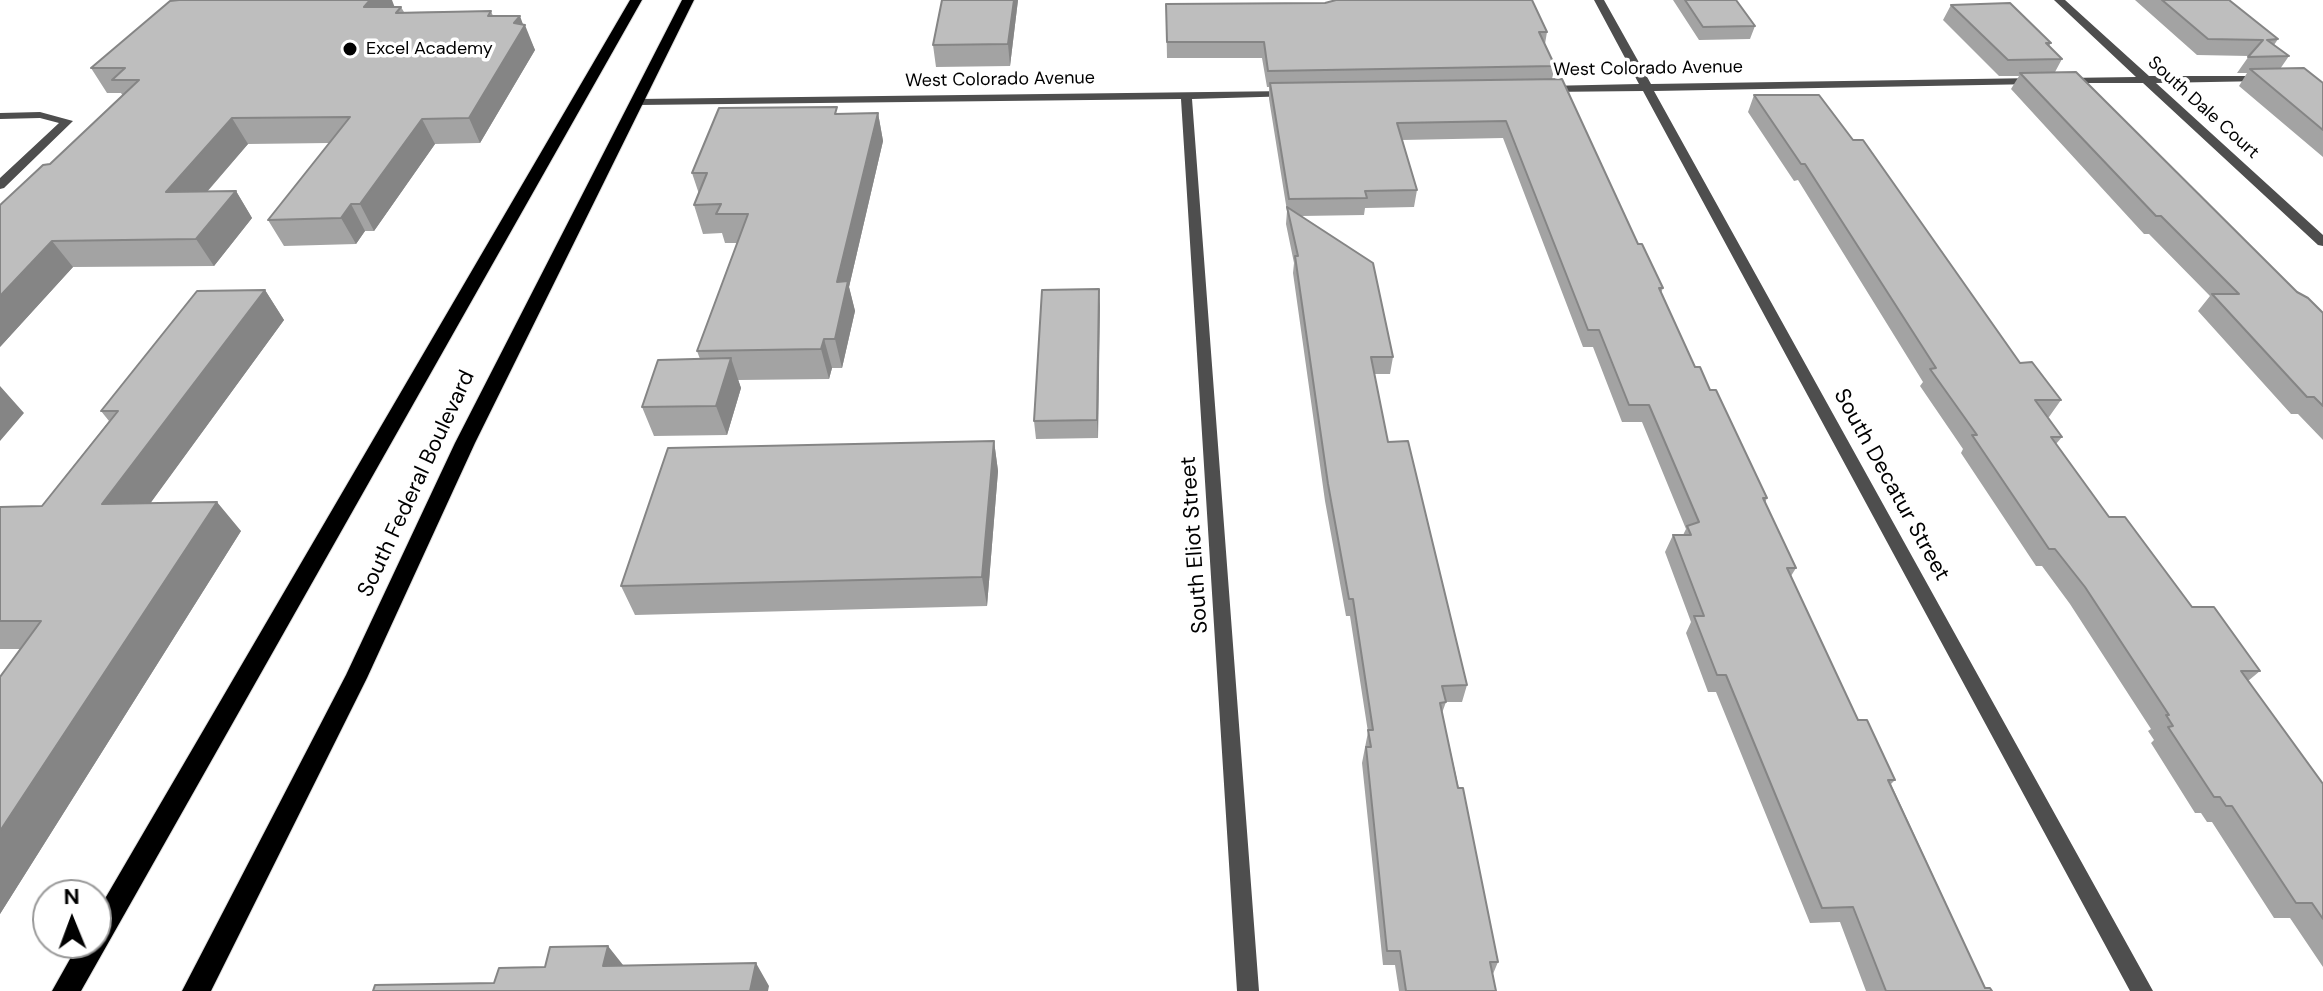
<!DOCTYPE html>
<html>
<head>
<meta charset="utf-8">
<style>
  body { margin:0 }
  #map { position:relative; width:2323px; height:991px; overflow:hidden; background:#fff; font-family:"DM Sans",sans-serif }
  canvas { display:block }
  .north { position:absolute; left:32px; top:879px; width:80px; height:80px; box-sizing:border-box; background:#fff; border:2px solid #999; border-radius:50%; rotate:359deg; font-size:22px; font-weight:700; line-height:32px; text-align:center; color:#000 }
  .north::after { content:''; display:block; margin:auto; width:28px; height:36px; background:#000; clip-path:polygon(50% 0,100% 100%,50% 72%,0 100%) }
</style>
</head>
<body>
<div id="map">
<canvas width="2323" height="991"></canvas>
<div class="north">N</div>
</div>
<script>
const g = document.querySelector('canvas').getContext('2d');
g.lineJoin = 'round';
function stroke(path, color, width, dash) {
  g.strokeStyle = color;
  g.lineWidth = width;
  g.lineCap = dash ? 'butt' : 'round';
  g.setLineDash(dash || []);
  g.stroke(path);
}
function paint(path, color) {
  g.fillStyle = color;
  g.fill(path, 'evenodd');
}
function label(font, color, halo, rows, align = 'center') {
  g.font = font + ' "DM Sans",sans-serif';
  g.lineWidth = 7;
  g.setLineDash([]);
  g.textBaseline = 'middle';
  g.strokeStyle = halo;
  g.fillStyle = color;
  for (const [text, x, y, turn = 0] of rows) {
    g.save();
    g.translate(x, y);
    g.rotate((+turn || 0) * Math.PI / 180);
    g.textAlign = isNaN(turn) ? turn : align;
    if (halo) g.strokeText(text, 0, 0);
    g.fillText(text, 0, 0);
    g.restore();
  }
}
const street = new Path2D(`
  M1594 0H1604L1651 84 2037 78 2043 81 2037 84 1654 91 2153 991H2130L1643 91 1545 92 1539 89 1545 86 1639 84Z
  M2054 0H2065L2149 76H2269V80L2265 81 2156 83 2323 235V246L2318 245 2143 83H2061L2059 81 2065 78 2136 77Z
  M1290 91 1296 94 1294 96 1192 99 1259 991H1237L1181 99 638 105 632 102 638 99Z
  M40 112 73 121 4 188 0 189V178L59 123 40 118 0 119V113Z`);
const primary = new Path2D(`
  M630 0H642L81 991H52L79 943H96V914Z
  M682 0H694L475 443 367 678 211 991H182L346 675 455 443Z`);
const wall = new Path2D(`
  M942 0H1018L1010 66 936 67 933 45Z
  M1673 0H1736L1755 26 1750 39 1699 40Z
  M2135 0H2229L2278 39 2274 45 2289 56 2280 69 2323 83V157L2239 86 2247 73H2237L2249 56 2197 55Z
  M1166 4 1547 32 1545 44 1555 66 1552 79 1638 244 1663 288 1661 293 1695 367 1710 390 1767 498 1765 503 1796 568 1791 576 1858 720 1895 780 1891 784 1985 988 1992 991H1866L1840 922 1810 923 1716 692H1708L1686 633 1691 622 1665 552 1673 535H1683L1686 529 1642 422H1622L1593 347H1583L1503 138 1402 140 1417 190 1414 207 1365 208 1364 215 1301 216 1393 357 1390 374H1374L1388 442 1467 685 1462 702H1446L1442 713 1498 962 1493 974 1496 991H1399L1395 965H1383L1362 763 1368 732 1350 616H1346L1325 501 1293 273 1294 263 1286 224 1287 211 1269 99V87H1267L1262 58H1167Z
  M1951 5 2051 43 2049 46 2062 59 2055 72 2297 292 2323 313V440L2298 414H2291L2198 311 2210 296 2149 234H2144L2011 89 2019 76H1999L1943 20Z
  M395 7H401L404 12 491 11 493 16 523 25 535 50 480 143 435 144 374 231H365L356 244 284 246 268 220 329 143 248 144 207 192 236 191 252 218 214 266 73 267 0 347 50 164 123 96 121 93H107L91 68Z
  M1754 95 2020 363 2061 400 2049 417H2047L2062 437 2056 444 2109 517 2192 607 2260 671 2248 681 2323 784V967L2290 918H2274L2212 822H2207L2201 813H2195L2151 743 2154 740 2148 731 2151 729 2070 604 2042 566H2036L1961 453 1963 449 1920 386 1923 382 1798 180 1794 181 1748 112Z
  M878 113 883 141 849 287 855 311 842 368H832L829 379 738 380 741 388 727 435 654 436 642 407 700 359 697 351 737 243H725L722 233 703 234 694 205 699 194 692 173 838 114Z
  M1099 289 1098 438 1036 439 1034 421Z
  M265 290 284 320 150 503 241 531 0 914V677L21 649H0V507L42 506 109 421 101 411Z
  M994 441 998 471 987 606 635 615 621 586Z`);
const shadedWall = new Path2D(`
  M370 0H392L395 8 364 7Z
  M1014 0H1018L1010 66 1008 44Z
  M520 16 524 27 525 25 535 50 480 143 469 118 514 23Z
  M878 113 883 141 849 287 855 311 842 368 835 339 837 282Z
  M232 118 248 144 184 218 166 192Z
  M422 119 435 144 374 231 360 204Z
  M236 191 252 218 214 266 196 239Z
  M351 204 365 231 356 244 341 218Z
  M52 241 73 267 0 347V296Z
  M1099 289 1100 306 1098 438 1097 420Z
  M265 290 284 320 128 534 102 504Z
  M824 339 832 368 829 379 821 349Z
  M731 358 741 388 727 435 716 406Z
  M0 386 24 413 0 441Z
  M994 441 998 471 987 606 982 577Z
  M217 502 241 531 0 914V831Z
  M608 946 627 970 603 966Z
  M756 963 769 986 768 991H750Z`);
const building = new Path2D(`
  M179 0H370L364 7H401L396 13 491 11 488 16H520L514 23 525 25 469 118 422 119 360 204H351L341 218 268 220 350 117 232 118 166 192 236 191 196 239 52 241 0 296V205L43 165 50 164 139 80H112L125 68H91L170 1Z
  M942 0H1014L1008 44 933 45Z
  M1336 0H1532L1547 32H1539L1555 66 1268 71 1264 42H1167L1166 4 1325 3Z
  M1685 0H1736L1755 26 1703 27Z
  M2162 0H2229L2278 39 2267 40 2289 56 2248 57 2263 40 2208 39Z
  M2010 3 2051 43H2046L2062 59 2008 60 1951 5Z
  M2304 68 2323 83V130L2250 69Z
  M2076 72 2297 292 2308 298 2323 313V406L2314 397H2307L2212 294H2239L2161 216H2156L2020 73Z
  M1562 79 1638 244H1642L1663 288H1659L1695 367H1700L1710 390H1716L1767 498H1763L1796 568H1787L1858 720H1867L1895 780H1888L1985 988H1990L1992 991H1886L1853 907 1822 908 1726 675H1717L1694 616H1704L1673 535H1691L1687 526 1699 522 1649 405H1629L1599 330H1588L1506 121 1397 123 1417 190 1365 191 1367 198 1289 199 1270 83Z
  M1754 95H1819L1853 140H1863L2020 363 2032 362 2061 400H2035L2062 437H2051L2109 517H2125L2192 607H2214L2260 671H2241L2323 784V919L2312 903H2296L2232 806H2226L2220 797H2214L2168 727 2173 726 2166 715H2169L2085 587 2055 549H2049L1972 435H1977L1930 369 1936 368 1805 164H1801Z
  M837 107 835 114 878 113 837 282 848 281 835 339H824L821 349 697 351 748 214H716L721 204 694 205 707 173H692L719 108Z
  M1287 207 1373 263 1393 357H1371L1388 442 1408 441 1467 685 1442 686 1446 702 1440 703 1458 788H1463L1498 962H1490L1496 991H1406L1400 951H1387L1366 747H1371L1368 730H1373L1353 599H1349L1328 484 1295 256H1298Z
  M1099 289 1097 420 1034 421 1042 290Z
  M265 290 102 504 217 502 0 831V677L41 621H0V507L42 506 118 411H101L197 291Z
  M731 358 716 406 642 407 658 360Z
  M994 441 982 577 621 586 668 448Z
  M608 946 603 966 756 963 750 991H373L375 985 494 983 499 968 545 967 550 947Z`);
const markers = [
  [350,49,8,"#000"]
];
const farPoinames = [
  ["Excel Academy",366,49]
];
const farStreetnames = [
  ["West Colorado Avenue",1648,69,-1],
  ["West Colorado Avenue",1000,80,-1],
  ["South Dale Court",2203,108,42]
];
const streetNames = [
  ["South Federal Boulevard",417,484,-65],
  ["South Decatur Street",1891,485,61],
  ["South Eliot Street",1195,545,-94]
];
stroke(primary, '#dbdbdb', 2);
paint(street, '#4e4e4e');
paint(primary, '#000');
paint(wall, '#a3a3a3');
paint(shadedWall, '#858585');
paint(building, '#bebebe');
stroke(building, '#858585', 2);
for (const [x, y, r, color] of markers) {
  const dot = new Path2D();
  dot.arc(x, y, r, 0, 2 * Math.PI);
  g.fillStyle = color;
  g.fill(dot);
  stroke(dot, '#fff', 3);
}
label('18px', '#000', '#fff', farPoinames, 'left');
label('18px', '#000', '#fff', farStreetnames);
label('22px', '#000', '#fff', streetNames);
</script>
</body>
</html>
